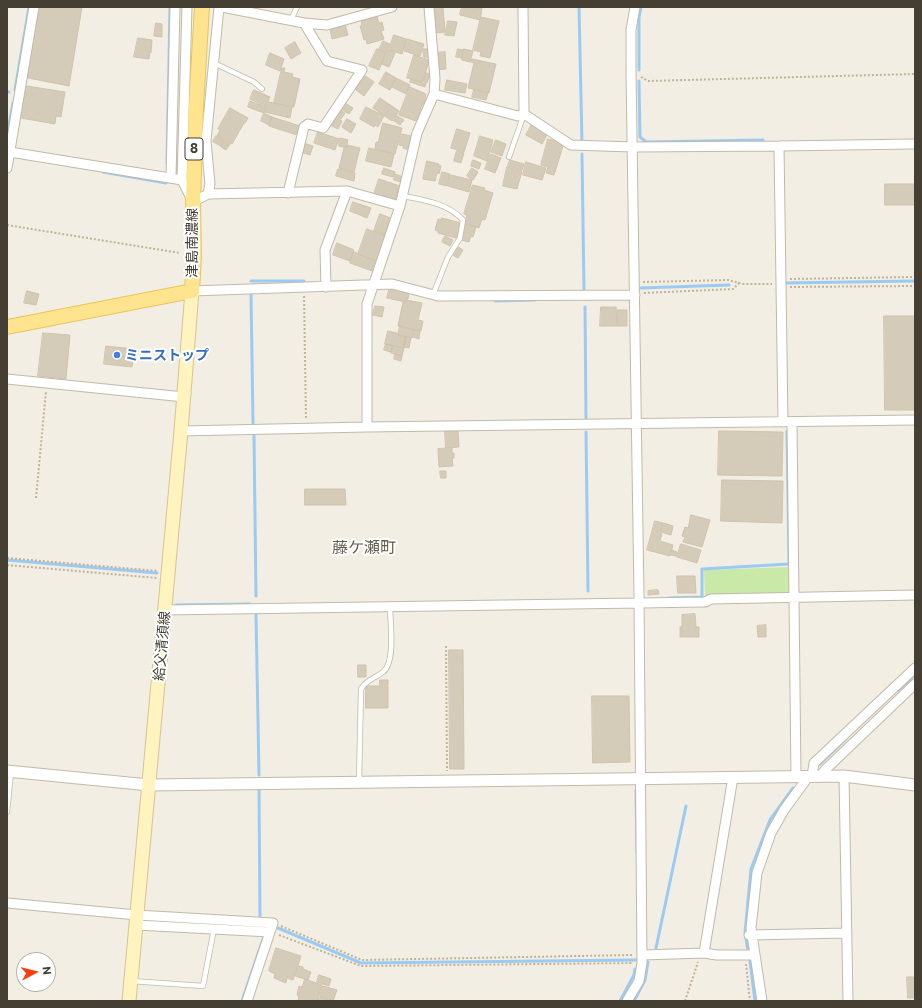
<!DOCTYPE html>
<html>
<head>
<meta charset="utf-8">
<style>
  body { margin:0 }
  #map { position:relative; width:922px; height:1008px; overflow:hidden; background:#f2eee3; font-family:Commissioner,sans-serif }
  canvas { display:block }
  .frame { position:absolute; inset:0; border:8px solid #443e33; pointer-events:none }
  .north { position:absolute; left:16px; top:952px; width:40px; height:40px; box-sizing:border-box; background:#fff; border:1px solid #b4b2ad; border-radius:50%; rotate:83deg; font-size:11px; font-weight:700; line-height:16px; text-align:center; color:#443e33 }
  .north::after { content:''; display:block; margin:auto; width:14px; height:18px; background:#ff3d0d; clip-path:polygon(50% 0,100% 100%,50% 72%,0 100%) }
</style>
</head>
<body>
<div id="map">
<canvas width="922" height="1008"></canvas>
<div class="frame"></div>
<div class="north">N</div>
</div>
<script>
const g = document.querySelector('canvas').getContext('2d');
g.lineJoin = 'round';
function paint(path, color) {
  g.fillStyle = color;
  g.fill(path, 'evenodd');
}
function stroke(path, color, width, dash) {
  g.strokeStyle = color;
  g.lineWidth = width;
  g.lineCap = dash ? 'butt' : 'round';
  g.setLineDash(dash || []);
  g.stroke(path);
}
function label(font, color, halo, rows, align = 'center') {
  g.font = font + ' Commissioner,"Noto Sans JP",sans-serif';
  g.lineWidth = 4;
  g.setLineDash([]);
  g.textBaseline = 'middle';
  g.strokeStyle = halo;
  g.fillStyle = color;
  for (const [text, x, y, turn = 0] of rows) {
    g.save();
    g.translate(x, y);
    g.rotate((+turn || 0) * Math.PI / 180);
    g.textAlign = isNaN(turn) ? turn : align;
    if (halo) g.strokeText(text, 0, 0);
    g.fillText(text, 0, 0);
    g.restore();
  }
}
const green = new Path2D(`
  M790 567V590L788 594 705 596 704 570Z`);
const stream = new Path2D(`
  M579 7 582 143
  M639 70V17L641 7
  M639 81 640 137 646 142 763 140
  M15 90 29 7
  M7 92H9
  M7 136 13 103
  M582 154 584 290
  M167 163 170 7
  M103 172 166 183
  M251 281H304
  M785 283 915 281
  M641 288 729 285
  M251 294 253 423
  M495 301 535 300
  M585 307 586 418
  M586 432 588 591
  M254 436 256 596
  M7 560 157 573
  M669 598 702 597V569L789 564 787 431
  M176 605 250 604
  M256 615 259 775
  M897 691 915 675
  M820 764 846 739
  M259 789 260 917
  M636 790 637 853
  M278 928 361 963 636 960
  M656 948 686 806
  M748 950 745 933 751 869 770 820 793 788
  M750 961 755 1001
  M242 1001 263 939
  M620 1001 634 975 635 969
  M634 1001 645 980 648 962`);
const building = new Path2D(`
  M40 7H82L69 86 28 78Z
  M433 7H443L445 32 435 33Z
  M462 7 482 8 480 20 460 15Z
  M377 16 379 23 382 22 384 30 381 31 384 39 367 44 366 39 364 40 360 26H362L361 20Z
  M481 17 499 21 490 58 480 56 481 52 473 50Z
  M448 21 457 22 454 36 445 35Z
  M156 23 162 24V37L154 36Z
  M345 24 348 35 332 39 330 29Z
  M394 35 406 39 402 54 389 50Z
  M138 38 152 40 151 53 150 52 149 59 134 57Z
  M407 39 424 44 420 56 404 51Z
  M383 41 390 44 386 52 379 50Z
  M295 42 301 53 291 59 285 48Z
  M377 49 386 53 379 70 369 66Z
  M423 49H430L431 58 424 57Z
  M458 49 463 50 462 58 456 57Z
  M464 49 473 51 470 62 462 60Z
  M388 50 395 53 389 67 382 64Z
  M445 52 446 69 436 70 435 53Z
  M270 53 284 59 280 71 266 65Z
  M414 55 429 60 423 82 407 78Z
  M472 59 496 64 489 93 468 88 474 63 471 62Z
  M282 68H285L284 72 293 74 292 77 300 79 294 107 274 103Z
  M386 72 396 78 390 90 379 84Z
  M426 73 430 74 427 83 424 82Z
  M364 75 374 82 364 96 355 89Z
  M396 78 410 85 406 94 392 87Z
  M411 79 426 84 425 87 410 82Z
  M447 80 467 84 465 93 445 90Z
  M27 86 65 92 61 117 56 116 55 124 21 118Z
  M410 87 426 94 424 104 423 103 416 121 399 115Z
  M254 90 270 97 266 106 250 99Z
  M474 90 488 93 486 100 472 97Z
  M380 98 399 111 392 121 373 108Z
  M250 101 266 107 264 113 248 107Z
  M269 102 292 107 290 118 265 112Z
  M345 103 353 108 349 114 341 109Z
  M366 107 384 116 378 127 375 125 374 127 360 119Z
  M230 108 248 118 245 123H244L232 144 217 136 220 130 218 129Z
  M340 110 345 113 341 119 336 116Z
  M264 113 272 117 269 125 261 121Z
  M397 116 404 120 400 125 394 121Z
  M272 117 300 126 297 135 269 126Z
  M335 117 342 121 338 129 330 125Z
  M347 119 356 124 351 133 342 127Z
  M383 123 402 128 395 154 375 149 376 142H378Z
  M532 124 548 133 542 144 526 135Z
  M457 129 470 133 464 152 451 148Z
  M318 132 339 139 335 150 314 143Z
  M402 134 411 136 409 150 403 148 404 146 399 145Z
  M216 136 224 141 221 146 213 142Z
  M480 136 493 140 487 161 474 156Z
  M340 138 348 140 346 148 339 146Z
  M548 139 564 143 554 175 546 173 548 167 541 165Z
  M496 140 506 144 502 156 491 152Z
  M224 141 230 144 226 150 221 147Z
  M303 143 313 146 310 155 300 152Z
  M347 145 360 148 354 172 339 168 344 148H347Z
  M369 148 394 154 391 167 366 161Z
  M457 151 464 153 461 163 454 161Z
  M491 154 501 158 495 173 485 169Z
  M473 160 481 163 479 169 471 166Z
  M510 160 524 164 522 170 508 166Z
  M427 161 439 164V166H441L439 174 437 173 435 181 423 179Z
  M526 162 546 168 542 180 523 175Z
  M507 167 522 171 517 189 503 186Z
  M384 168 395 172 393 177 382 174Z
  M472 168 478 172 473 180 467 176Z
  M338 169 355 173 354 181 336 176Z
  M442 172 450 174 447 186 439 184Z
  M395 174 403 177 401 182 394 180Z
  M451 175 472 180 469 192 448 186Z
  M379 179 400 186 395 200 374 194Z
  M885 184H915V205H885Z
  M473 185 485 188 484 190 493 193 485 220 482 219 479 228 465 223 467 215 464 214Z
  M353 202 371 208 367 218 350 211Z
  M380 214 391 218 385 235 374 231Z
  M442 218 461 223 456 238 438 233V231L435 230 438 219 442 220Z
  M465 224 476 227 473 237 471 236 469 242 461 240Z
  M367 229 385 236 376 261 358 254Z
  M445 236 453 240 450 246 442 242Z
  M337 243 354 250 350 261 333 255Z
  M458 247 463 250 458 258 453 255Z
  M354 252 375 261 372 271 350 263Z
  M390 287 407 291V293H409L408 299H406L405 302 387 298Z
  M27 291 39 294 36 305 24 303Z
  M406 300 422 303 418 320 423 321 421 331 398 326 403 302 406 303Z
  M375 306 384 307 382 317 373 315Z
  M601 307H616L617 326H600Z
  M618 310H627V326H618Z
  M884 316H915V410H885Z
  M400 326 414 330 412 338 398 335Z
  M415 330 420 331 419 339 413 337Z
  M388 331 397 333V335L406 337 404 348 385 344Z
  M43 333 70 335 66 379 38 376Z
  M406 337 411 338 409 348 404 347Z
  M386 344 393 346 391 352 384 350Z
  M106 346 134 349 132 367 104 364Z
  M393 346 404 348 402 356 391 353Z
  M395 354 402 356 401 361 394 359Z
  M445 431H458L459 447 446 448Z
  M719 431 783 432 782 476 718 475Z
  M452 448V453H454V458H452L453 466 439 467 438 449Z
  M440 471H446V478H441Z
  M722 480 783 481 782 523 721 521Z
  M305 489H345L346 505H305Z
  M691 515 710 520 702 547 683 542 685 537 682 536 685 527 688 528Z
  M655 521 663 523 660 533 662 534 660 541 673 545 670 556 647 550Z
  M664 523 673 526 671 535 661 532Z
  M681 544 701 550 697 563 677 557Z
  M672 550 677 552 676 556 671 555Z
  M677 576H695L696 593H678Z
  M658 590 659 594 648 595V591Z
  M695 614 696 627H699V637H680V627H682V615Z
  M766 625V637H758L757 626Z
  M449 650H463L464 769H450Z
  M358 665H366V677H358Z
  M380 680H388V685H380Z
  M366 686H388V708H366Z
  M592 696H629L630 762 593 763Z
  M276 948 301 956 293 980 287 978 286 983 274 978 275 974 269 971Z
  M299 966 303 967V969L311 972 308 980 295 976Z
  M319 975 331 979 329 986 317 982Z
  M907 977H915V998H908Z
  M305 979 322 985 317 1001H298L299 996 297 995 299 986 302 987Z
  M323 986 337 990 333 1001 320 996Z
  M320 997 328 1000V1001H318Z`);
const path = new Path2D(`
  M641 77 648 81 915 74
  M7 225 180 253
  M790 279 915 277
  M643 282 728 280 743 284H772
  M790 287 915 286
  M644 293 733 289 739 283
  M304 296 306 420
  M36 498 46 391
  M7 558 158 571
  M7 565 157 578
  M446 646 447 771
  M281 926 362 960 632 955
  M279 935 361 966 633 963
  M746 964 750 1001
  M685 1001 698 962`);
const service = new Path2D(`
  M291 20 297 7
  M214 63 254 82 262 89
  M509 157 524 114
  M403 196C424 200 447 203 463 220L460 238 448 257 433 295
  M359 782 361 689C367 679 374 679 383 672 396 662 390 622 390 606
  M7 812 11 772
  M131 981 203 986 214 929`);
const minor = new Path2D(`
  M187 7 182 180 193 202 208 194 210 184 206 141 219 7
  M222 7 304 23 327 25 392 7
  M523 7 524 114
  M434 94 518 116 524 114 571 145 633 147 779 146 915 144
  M779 146 783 422
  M10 152 182 180
  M7 168 34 7
  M171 178 175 7
  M288 193 304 127 308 124 323 128 362 70 327 61 304 23
  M208 194 347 191 400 206
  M326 287 325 250 347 191
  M192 291 392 284 438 296 635 295
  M7 379 184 397
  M792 422 796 777
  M367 427V304L400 206 417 133 434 94 435 79 429 7
  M181 431 367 427 915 420
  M165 610 639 603 705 602 711 599 915 595
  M844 776 848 1001
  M812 777 814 763 915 668
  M819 777 826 769 915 684
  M7 903 137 915 273 923 247 1001
  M136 925 270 932
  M749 935 847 933
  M704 953 717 955H755
  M642 955 704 953 733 777
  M627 1001 639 981 642 963 639 596 631 72V30L635 7
  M762 1001 751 928 757 873 771 833 784 810 808 777`);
const tertiary = new Path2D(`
  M7 771 149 785 844 776 915 785`);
const secondary = new Path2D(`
  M129 1001 181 431 192 291`);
const primary = new Path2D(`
  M7 327 192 291 194 257 193 202 196 106 202 7`);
const markers = [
  [117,355,4,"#3f7fe0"]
];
const shields = [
  [194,149,18]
];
const shieldNames = [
  ["8",194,149]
];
const streetNames = [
  ["津島南濃線",192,243,-90],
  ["給父清須線",162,646,-85]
];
const shopNames = [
  ["ミニストップ",125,355]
];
const quarterNames = [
  ["藤ケ瀬町",364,548]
];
paint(green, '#c9e9a9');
stroke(stream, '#9bcbf3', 3);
paint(building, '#d4cbb8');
stroke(building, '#d0c3ab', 1);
stroke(service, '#c1baa8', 6);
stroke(minor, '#c1baa8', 11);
stroke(tertiary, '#c1baa8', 13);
stroke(secondary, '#d4c690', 15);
stroke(primary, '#e9c55a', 16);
stroke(path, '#c1b396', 2, [2, 2]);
stroke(service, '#fff', 4.5);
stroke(minor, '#fff', 9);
stroke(tertiary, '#fff', 11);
stroke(secondary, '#fff3c0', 13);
stroke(primary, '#ffe48f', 14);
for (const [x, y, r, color] of markers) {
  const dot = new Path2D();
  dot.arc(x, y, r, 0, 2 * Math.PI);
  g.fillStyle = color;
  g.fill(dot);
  stroke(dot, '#fff', 1.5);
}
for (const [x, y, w] of shields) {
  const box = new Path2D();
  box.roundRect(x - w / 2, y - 11, w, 22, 3);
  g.fillStyle = '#fff';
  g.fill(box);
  stroke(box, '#443e33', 1);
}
label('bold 13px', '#443e33', null, shieldNames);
label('14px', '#443e33', '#fff', streetNames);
label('bold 14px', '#366cbe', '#fff', shopNames, 'left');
label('16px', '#685d4a', '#fff', quarterNames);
</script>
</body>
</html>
